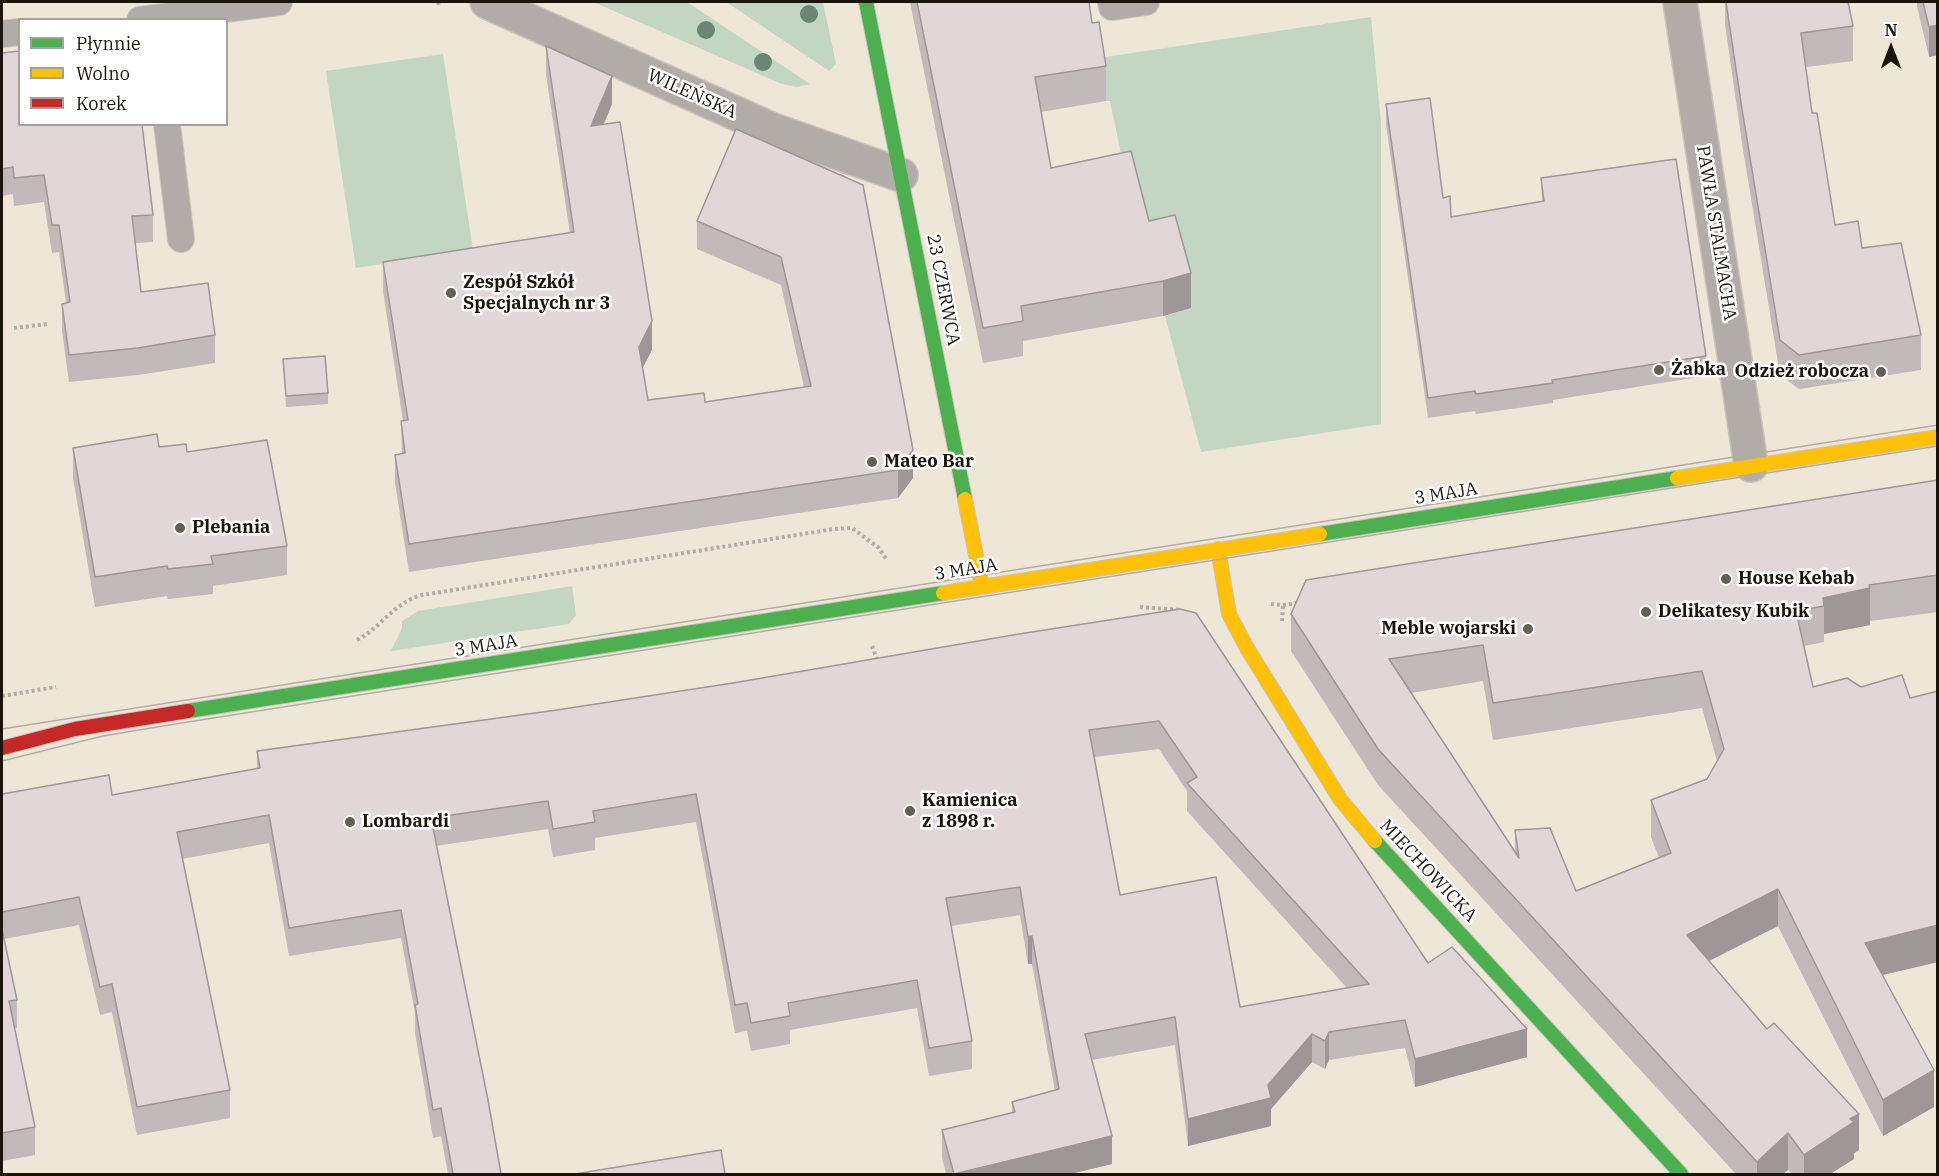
<!DOCTYPE html>
<html>
<head>
<meta charset="utf-8">
<style>
  body { margin:0 }
  #map { position:relative; width:1939px; height:1176px; overflow:hidden; background:#eee6d7; font-family:"IBM Plex Serif",serif }
  canvas { display:block }
  .frame { position:absolute; inset:0; border:3px solid #1a160c; pointer-events:none }
  .legend { position:absolute; left:18px; top:18px; width:210px; height:108px; box-sizing:border-box; background:#fff; border:2px solid #a3a29e; margin:0; padding:8px 10px; list-style:none; font-size:18px; color:#1a160c }
  .legend li { display:flex; align-items:center; gap:12px; height:30px }
  .legend b { width:30px; border:2px solid #a3a29e }
  .north { position:absolute; left:1861px; top:18px; width:60px; height:60px; -webkit-text-stroke:4px #fff; paint-order:stroke; rotate:0deg; font-size:16px; font-weight:700; line-height:24px; text-align:center; color:#1a160c }
  .north::after { content:''; display:block; margin:auto; width:21px; height:27px; background:#1a160c; clip-path:polygon(50% 0,100% 100%,50% 72%,0 100%) }
</style>
</head>
<body>
<div id="map">
<canvas width="1939" height="1176"></canvas>
<div class="frame"></div>
<ul class="legend">
<li><b style="height:8px;background:#4caf50"></b>Płynnie</li>
<li><b style="height:8px;background:#ffc107"></b>Wolno</li>
<li><b style="height:8px;background:#c62828"></b>Korek</li>
</ul>
<div class="north">N</div>
</div>
<script>
const g = document.querySelector('canvas').getContext('2d');
g.lineJoin = 'round';
function paint(path, color) {
  g.fillStyle = color;
  g.fill(path, 'evenodd');
}
function stroke(path, color, width, dash) {
  g.strokeStyle = color;
  g.lineWidth = width;
  g.lineCap = dash ? 'butt' : 'round';
  g.setLineDash(dash || []);
  g.stroke(path);
}
function label(font, color, halo, rows, align = 'center') {
  g.font = font + ' "IBM Plex Serif",serif';
  g.lineWidth = 5;
  g.setLineDash([]);
  g.textBaseline = 'middle';
  g.strokeStyle = halo;
  g.fillStyle = color;
  for (const [text, x, y, turn = 0] of rows) {
    g.save();
    g.translate(x, y);
    g.rotate((+turn || 0) * Math.PI / 180);
    g.textAlign = isNaN(turn) ? turn : align;
    if (halo) g.strokeText(text, 0, 0);
    g.fillText(text, 0, 0);
    g.restore();
  }
}
const green = new Path2D(`
  M593 2H687L810 84 797 87 782 84Z
  M726 2H823L836 64 829 71Z
  M1371 17 1381 123V424L1201 452 1165 316 1191 308 1149 257 1128 187 1110 101H1106L1099 58Z
  M443 54 473 250 356 268 326 71Z
  M572 586 576 615 569 624 391 651 402 628V621L418 611Z`);
const path = new Path2D(`
  M438 2 439 7
  M14 328 47 324
  M1271 604 1283 605 1299 603
  M1140 607 1180 610
  M1282 621 1283 605
  M357 640C381 628 394 602 422 595L834 529 852 528 879 548 886 559
  M872 646 878 662
  M2 696 56 687`);
const lane = new Path2D(`
  M1111 2 1112 7 1146 2
  M140 20 279 2
  M2 34 20 32
  M167 124 181 239`);
const street = new Path2D(`
  M487 2 773 130 901 175
  M1680 2 1751 465`);
const fast = new Path2D(`
  M866 2 965 499
  M1320 534 1677 478
  M188 711 943 593
  M1375 841 1681 1174`);
const slow = new Path2D(`
  M1677 478 1938 437
  M965 499 982 586
  M1218 549 1229 614 1247 648 1340 799 1375 841
  M943 593 1320 534`);
const jam = new Path2D(`
  M2 748 75 729 188 711`);
const tram = new Path2D(`
  M2 729 1938 425
  M2 761 103 736 169 725 1938 446`);
const trees = [
  [809,14],
  [706,30],
  [763,62]
];
const wall = new Path2D(`
  M910 2H1089L1092 23 1106 66V101L1041 112 1051 168 1149 221 1191 308 1163 316 1023 341V356L983 363Z
  M1725 2H1848L1853 26V61L1806 67 1812 113 1835 225 1862 248 1921 335V370L1799 389 1780 375 1742 143 1725 24Z
  M1917 2H1938V55L1929 57 1917 6Z
  M546 46 612 104 604 124 652 350 642 368 648 400 705 402 804 387 781 285 697 249V221L736 129 913 478 898 498 409 572 395 483V455L402 454 401 421H403L383 291V262L570 233 546 75Z
  M2 53 153 215V242L135 243 141 292 215 335V363L138 375 69 382 62 331V304L66 303 59 252 52 253 44 202 14 206 13 194 2 196Z
  M1386 104 1443 198 1451 217 1542 202 1541 178 1706 356V376L1553 400V403L1476 414 1475 411 1428 418 1386 124Z
  M283 359 328 393V404L286 407Z
  M159 447 187 452 287 546V575L213 586V594L168 599 167 596 95 607 73 478V448Z
  M1938 480V612L1870 621V625L1824 634V642L1804 646 1813 687H1861L1910 698 1938 691V962L1883 975 1934 1107 1883 1136 1778 926 1709 961 1859 1150 1854 1153V1159L1830 1174H1792L1788 1170 1783 1174H1736L1378 785 1291 651V614ZM1483 681 1493 740 1702 708 1717 761 1707 779 1651 800V837L1659 858 1576 891 1515 830V851L1411 693Z
  M1180 609 1428 963 1527 1057 1415 1087 1405 1048 1329 1060 1325 1069 1312 1062 1271 1109V1126L1188 1146 1175 1045 1092 1060 1112 1164 1070 1174H946L942 1158V1130L1012 1113V1102L1055 1091 1032 964H1028L1020 915 951 926 972 1041V1069L929 1076 917 1008 790 1030V1044L751 1051 747 1031 735 1033 696 822 595 838V850L553 857 548 829 436 846 501 1174H448L441 1136 433 1138 415 1033V1013L401 938 289 956 269 843 182 859 230 1090V1118L137 1135 112 1012 100 1015 79 925 4 939 17 1000V1028H14L35 1127V1155L2 1161V794L112 795 257 769V751L557 710 733 683ZM1159 749 1187 791V811L1347 988 1240 1007 1120 895 1094 757Z`);
const shadedWall = new Path2D(`
  M1938 25V55L1929 57V27Z
  M612 76V104L591 154V126Z
  M1191 273V308L1163 316V281Z
  M652 321V350L639 375V347Z
  M913 450V478L898 498V470Z
  M1870 588V625L1824 634V606L1823 598Z
  M1778 889V926L1687 972V935Z
  M1938 925V962L1865 979V943Z
  M1032 936V964H1028V937Z
  M1527 1029V1057L1415 1087V1059Z
  M1329 1032V1060L1325 1069V1041Z
  M1312 1034V1062L1271 1109V1126L1188 1146V1119L1268 1085Z
  M1934 1070V1107L1883 1136V1100Z
  M1859 1114V1150L1854 1153V1159L1830 1174H1804V1155L1850 1119Z
  M1788 1133V1170L1783 1174H1757V1162Z
  M1112 1136V1164L1070 1174H956Z`);
const building = new Path2D(`
  M917 2H1089L1092 23 1099 22 1106 66 1035 77 1051 168 1131 151 1149 221 1175 215 1191 273 1163 281 1021 306 1023 321 983 328Z
  M1726 2H1848L1853 26 1801 33 1812 113H1817L1835 225 1858 221 1862 248 1901 243 1921 335 1799 355 1780 340 1742 109Z
  M1923 2H1938V25L1929 27Z
  M546 46 612 76 591 126 620 122 652 321 639 347 648 400 704 393 705 402 811 386 781 257 697 221 736 129 863 185 913 450 898 470 409 544 395 455 405 453 401 421 408 420 383 262 574 232Z
  M20 51V124H142L153 215 132 216 141 292 208 283 215 335 138 348 69 355 62 304 70 302 59 225H52L44 175 14 178 13 167 2 169V53Z
  M1430 98 1443 198 1450 196 1451 217 1544 201 1541 178 1676 159 1706 356 1552 380 1553 383 1476 394 1475 391 1428 398 1386 104Z
  M325 356 328 393 286 396 283 359Z
  M157 434 159 447 186 444 187 452 267 440 287 546 211 556 213 564 168 569 167 566 95 577 73 448Z
  M1938 480V575L1869 585 1870 588 1823 598 1824 606 1796 611 1813 687 1847 678 1861 687 1902 675 1910 698 1938 691V925L1865 943 1934 1070 1883 1100 1778 889 1687 935 1767 1029 1774 1023 1859 1114 1850 1119 1854 1122 1804 1155 1788 1133 1757 1162 1378 749 1291 614 1306 580ZM1483 645 1493 703 1702 671 1724 749 1707 779 1651 800 1671 853 1576 891 1550 828 1515 830 1519 858 1389 659Z
  M1180 609 1196 613 1428 963 1452 947 1527 1029 1415 1059 1405 1020 1329 1032 1325 1041 1312 1034 1268 1085 1271 1098 1188 1119 1175 1017 1085 1034 1112 1136 954 1174 942 1130 1015 1112 1012 1102 1059 1089 1032 936 1028 937 1020 887 946 898 972 1041 929 1048 917 980 788 1003 790 1016 751 1023 747 1003 735 1005 696 794 593 811 595 822 553 829 548 801 431 818 488 1100 501 1174H453L441 1108 433 1110 415 1005 418 1004 401 910 289 928 269 815 177 832 230 1090 137 1107 112 984 100 987 79 897 2 912V794L109 775 112 795 260 768 257 751 557 710 733 683 1019 634ZM1159 721 1197 777 1187 783 1369 984 1240 1007 1216 877 1120 895 1089 730Z
  M2 929 17 1000 9 1001 35 1127 2 1133Z
  M721 1150 725 1174H575Z`);
const markers = [
  [451,293,6,"#645f53"],
  [1659,370,6,"#645f53"],
  [1881,372,6,"#645f53"],
  [872,462,6,"#645f53"],
  [180,528,6,"#645f53"],
  [1726,579,6,"#645f53"],
  [1646,612,6,"#645f53"],
  [1528,629,6,"#645f53"],
  [910,811,6,"#645f53"],
  [350,822,6,"#645f53"]
];
const streetNames = [
  ["WILEŃSKA",692,94,24],
  ["PAWŁA STALMACHA",1716,233,81],
  ["23 CZERWCA",943,290,79],
  ["3 MAJA",1446,494,-9],
  ["3 MAJA",966,570,-9],
  ["3 MAJA",486,646,-9],
  ["MIECHOWICKA",1428,871,47]
];
const poiNames = [
  ["Zespół Szkół",463,283],
  ["Specjalnych nr 3",463,304],
  ["Żabka",1671,370],
  ["Odzież robocza",1869,372,"right"],
  ["Mateo Bar",884,462],
  ["Plebania",192,528],
  ["House Kebab",1738,579],
  ["Delikatesy Kubik",1658,612],
  ["Meble wojarski",1516,629,"right"],
  ["Kamienica",922,801],
  ["z 1898 r.",922,822],
  ["Lombardi",362,822]
];
paint(green, '#c3d6c2');
stroke(lane, '#cac4b8', 28);
stroke(street, '#cac4b8', 36);
stroke(fast, '#cac4b8', 16);
stroke(slow, '#cac4b8', 16);
stroke(jam, '#cac4b8', 16);
stroke(path, '#b1aca5', 4, [3, 3]);
stroke(lane, '#b1aca7', 26);
stroke(street, '#b1aca7', 33);
stroke(fast, '#4caf50', 14);
stroke(slow, '#ffc107', 14);
stroke(jam, '#c62828', 14);
stroke(tram, '#b2aea5', 1.5);
g.fillStyle = '#6b8773';
for (const [x, y] of trees) {
  g.beginPath();
  g.arc(x, y, 9, 0, 2 * Math.PI);
  g.fill();
}
paint(wall, '#c2b9ba');
paint(shadedWall, '#9e9697');
paint(building, '#e1d7d8');
stroke(building, '#9e9697', 1.5);
for (const [x, y, r, color] of markers) {
  const dot = new Path2D();
  dot.arc(x, y, r, 0, 2 * Math.PI);
  g.fillStyle = color;
  g.fill(dot);
  stroke(dot, '#fff', 2);
}
label('18px', '#1a160c', '#fff', streetNames);
label('bold 18px', '#1a160c', '#fff', poiNames, 'left');
</script>
</body>
</html>
